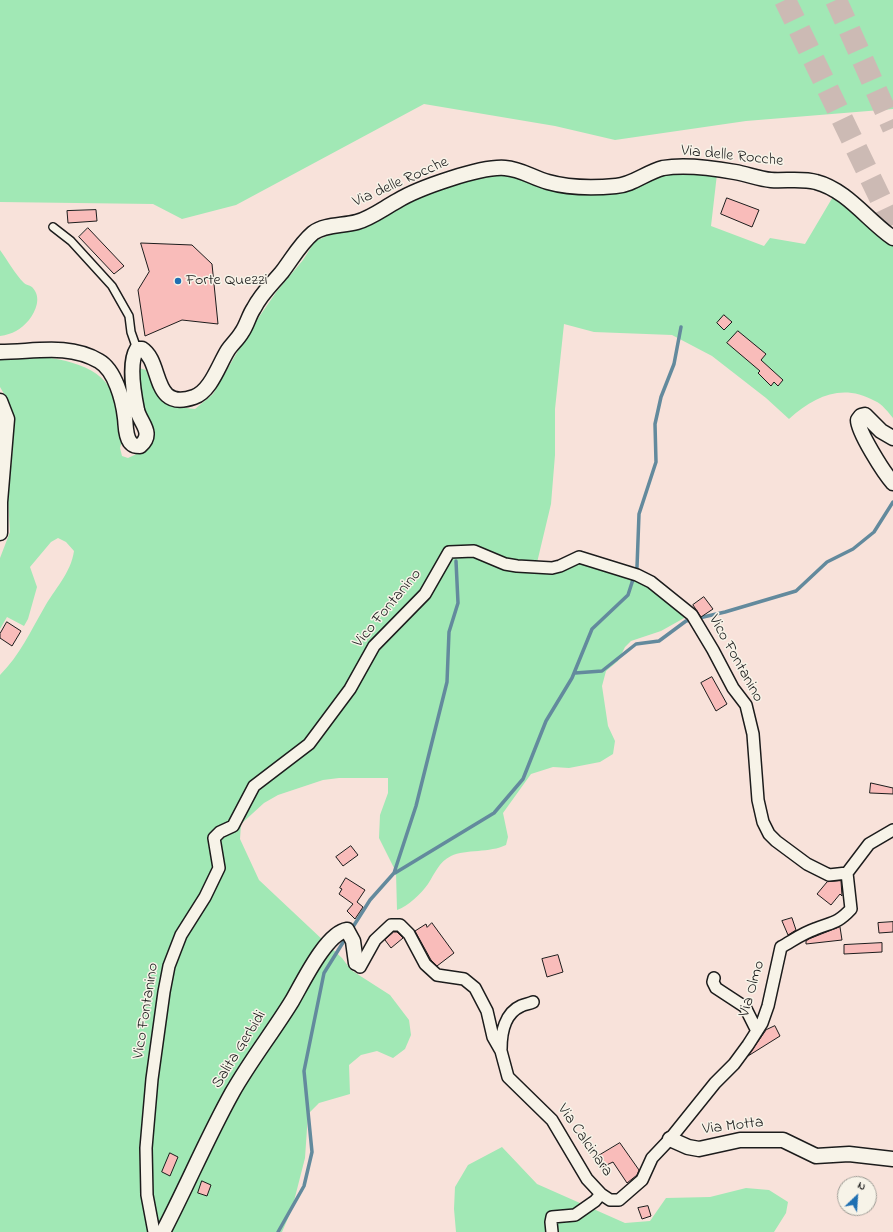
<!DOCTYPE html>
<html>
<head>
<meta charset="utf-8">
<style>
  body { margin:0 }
  #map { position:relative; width:893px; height:1232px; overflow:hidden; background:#f8e2da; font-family:"Indie Flower",sans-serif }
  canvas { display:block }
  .north { position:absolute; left:837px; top:1176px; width:40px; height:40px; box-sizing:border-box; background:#f7f3e8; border:1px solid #9f9d96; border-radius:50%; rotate:25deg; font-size:11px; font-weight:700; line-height:16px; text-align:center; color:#1c1c1c }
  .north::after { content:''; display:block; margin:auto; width:14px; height:18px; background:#1f6fb2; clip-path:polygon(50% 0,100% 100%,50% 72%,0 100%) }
</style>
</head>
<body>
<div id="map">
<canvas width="893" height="1232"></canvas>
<div class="north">N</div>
</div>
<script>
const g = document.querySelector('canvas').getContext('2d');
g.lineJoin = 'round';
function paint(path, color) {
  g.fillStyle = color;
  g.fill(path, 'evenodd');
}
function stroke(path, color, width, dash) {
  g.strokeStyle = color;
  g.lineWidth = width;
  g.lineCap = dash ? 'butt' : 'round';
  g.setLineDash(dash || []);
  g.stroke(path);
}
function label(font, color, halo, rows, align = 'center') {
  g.font = font + ' "Indie Flower",sans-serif';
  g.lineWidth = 3;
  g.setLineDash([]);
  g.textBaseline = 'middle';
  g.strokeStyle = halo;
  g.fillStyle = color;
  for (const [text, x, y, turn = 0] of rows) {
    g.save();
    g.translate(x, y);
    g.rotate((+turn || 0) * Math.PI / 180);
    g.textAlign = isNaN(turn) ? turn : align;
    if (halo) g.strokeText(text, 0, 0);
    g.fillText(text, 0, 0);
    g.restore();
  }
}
const green = new Path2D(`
  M0 0H893V109L746 121 615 140 555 126 424 104 236 205 182 219 153 204 0 202Z
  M505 172 557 189 674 172 717 174 711 226 764 246 770 238 805 244 834 195 858 218 893 244V418C888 412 882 404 875 401 842 383 815 396 789 419L766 398 712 356 672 335 594 332 564 324 555 409V455L551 504 535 571 583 562 630 576 650 586 686 617 661 631 631 641 625 647 618 661 606 671 602 686 608 726 615 741 613 754 600 762 569 768 553 767 531 774 503 813 508 837 506 845C490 853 466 849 451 856 439 862 435 873 428 884 421 894 408 906 397 910L396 872 379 838 380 815 388 793V778H339L323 780 278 795 264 803 241 824 240 839 259 880 342 958 351 970 390 995 409 1020 411 1035 405 1049 393 1058 377 1051 361 1055 349 1065 350 1094 319 1103 308 1114 305 1158 292 1209 282 1232H0V675C20 655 30 632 44 608 54 590 71 573 74 551L66 542 58 538 51 542 30 567 37 587 28 619 24 626 7 617 0 629V558L10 532 8 499 13 446 12 416 7 399 0 387V356C32 354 98 357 112 393 116 404 118 427 122 441L120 448 122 456 128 458 147 449 154 436 138 393 139 368 146 370C155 397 167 407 195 409L213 394 250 330 277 291 303 260 315 241 332 234 364 225 414 198 483 175Z
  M0 250C8 261 15 274 24 283 26 285 29 285 32 287 42 297 36 311 29 320 20 330 13 334 0 336Z
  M502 1147 537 1184 625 1223 650 1221 666 1198 710 1197 746 1188 769 1190 788 1202 786 1213 774 1232H456L454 1209 455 1187 468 1165Z`);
const stream = new Path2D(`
  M575 673 602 671 636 644 659 641 686 621 725 612 796 591 827 562 853 549 874 532 893 502
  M395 873 494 813 523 779 546 721 572 678 592 629 628 595 637 567 639 514 656 462 655 424 661 397 674 364 681 327
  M351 930 370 900 394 873 416 806 447 682 449 632 458 603 456 561
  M278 1232 304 1186 312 1152 304 1071 324 973 347 936`);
const building = new Path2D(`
  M727 198 759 210 752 227 721 214Z
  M96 210 97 221 68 223 67 211Z
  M88 228 124 266 114 274 79 237Z
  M141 243 192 245 212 264 218 324 182 320 145 336 138 290 149 272Z
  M724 315 732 322 724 330 717 323Z
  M738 331 766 354 761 360 783 380 778 386 774 382 771 386 758 373 760 371 727 343Z
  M704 597 713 609 701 617 693 605Z
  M7 622 21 631 12 646 0 638V634Z
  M712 677 727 704 716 711 701 683Z
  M871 783 893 788V794L870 793Z
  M351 846 358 855 343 866 336 857Z
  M346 878 365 890 357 902 363 907 355 919 347 911 353 904 339 894 342 889 340 888Z
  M841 881 842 896 840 894 831 905 817 894 827 882Z
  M792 918 796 930 788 935 782 921Z
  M893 922V932L879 933 878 923Z
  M432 923 454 953 437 966 431 960 415 931 426 924 427 927Z
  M840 927 842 940 806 944V941L809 939Z
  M394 932H397L403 938 391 948 385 940Z
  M882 943V952L844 954V945Z
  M558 955 563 972 547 977 542 959Z
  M775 1026 780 1036 748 1056 766 1030Z
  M620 1143 639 1170 637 1175 627 1183 613 1162 600 1168 595 1158Z
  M170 1153 178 1157 170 1176 162 1172Z
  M202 1181 211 1185 207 1196 198 1193Z
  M648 1206 651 1216 642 1219 638 1208Z`);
const motorwayTunnel = new Path2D(`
  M785 0 893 225
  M836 0 893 128`);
const service = new Path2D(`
  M53 227 71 241 112 286 129 316 131 332 137 349`);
const pedestrian = new Path2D(`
  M356 963 360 967 375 940 391 925H400L409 934 425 964 437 975 464 979 475 988 487 1011 493 1037 501 1051 508 1077 552 1120 587 1179 601 1194
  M714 978 713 982 716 988 745 1007 757 1031
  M501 1049C501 1033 505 1013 521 1006 525 1004 529 1004 533 1002
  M154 1232 147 1195 146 1148 152 1079 164 992 169 966 181 935 205 897 219 868 214 838 220 832 233 826 254 786 309 744 350 689 374 646 425 594 449 552 474 551 505 564 517 566 552 568 560 566 579 557 637 575 651 582 692 615 713 650 733 688 746 705 753 734 758 800 763 822 769 834 776 841 807 864 829 875 847 873
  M552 1232 551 1222 552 1217 575 1215 595 1201 601 1194 610 1200H619L642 1180 652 1158 670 1139 715 1083 734 1064 748 1045 762 1023 768 1006 781 947C792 941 803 933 815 929 832 922 837 924 851 909L847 873 869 844 893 830`);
const minor = new Path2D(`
  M0 352C34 352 68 343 99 361 115 370 123 400 125 418 126 425 125 435 130 442 133 446 136 446 140 446 155 433 140 423 137 410 134 395 128 363 137 349H142C163 362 151 412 194 397 211 391 219 364 228 350 232 344 238 339 242 332 247 325 249 315 254 308 261 294 272 284 282 272 292 259 300 244 313 233 325 224 343 226 357 222 371 218 384 208 397 201 418 188 481 166 505 168 521 169 533 178 548 182 569 188 594 188 616 186 632 185 647 172 663 168 685 164 713 168 735 172 747 174 759 179 771 180 785 181 803 178 816 182 847 190 868 221 893 238
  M0 401 7 419 0 502V533
  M893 438 881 431 865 415 861 416 858 420C858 432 884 473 893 483
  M670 1139 688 1147 699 1149 740 1140H783L816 1156 849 1154 893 1159
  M163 1232C187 1186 207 1138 232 1093 250 1061 273 1032 292 1001 302 984 326 933 347 930L353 941 356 963`);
const markers = [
  [178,281,4,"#1f6fb2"]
];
const streetNames = [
  ["Via delle Rocche",732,157,6],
  ["Via delle Rocche",401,183,-24],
  ["Vico Fontanino",388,609,-50],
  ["Vico Fontanino",735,659,61],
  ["Via Olmo",753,989,-74],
  ["Vico Fontanino",147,1011,-81],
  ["Salita Gerbidi",240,1050,-58],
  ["Via Motta",733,1127,-7],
  ["Via Calcinara",584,1141,55]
];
const poiNames = [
  ["Forte Quezzi",186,281]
];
paint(green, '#a1e8b5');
stroke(stream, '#638a9d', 3.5);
paint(building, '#f9bcba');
stroke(building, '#1c1c1c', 1);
stroke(motorwayTunnel, '#ccbab4', 22, [22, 11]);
stroke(service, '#1c1c1c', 10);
stroke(pedestrian, '#1c1c1c', 14);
stroke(minor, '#1c1c1c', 17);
stroke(service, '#f7f3e8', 7);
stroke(pedestrian, '#f7f3e8', 11);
stroke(minor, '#f7f3e8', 14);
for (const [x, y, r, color] of markers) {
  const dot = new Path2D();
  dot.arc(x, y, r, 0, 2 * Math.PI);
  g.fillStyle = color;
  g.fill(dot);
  stroke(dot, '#f7f3e8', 1.5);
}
label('16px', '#1c1c1c', '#f7f3e8', streetNames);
label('16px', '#1c1c1c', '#f7f3e8', poiNames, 'left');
</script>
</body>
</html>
